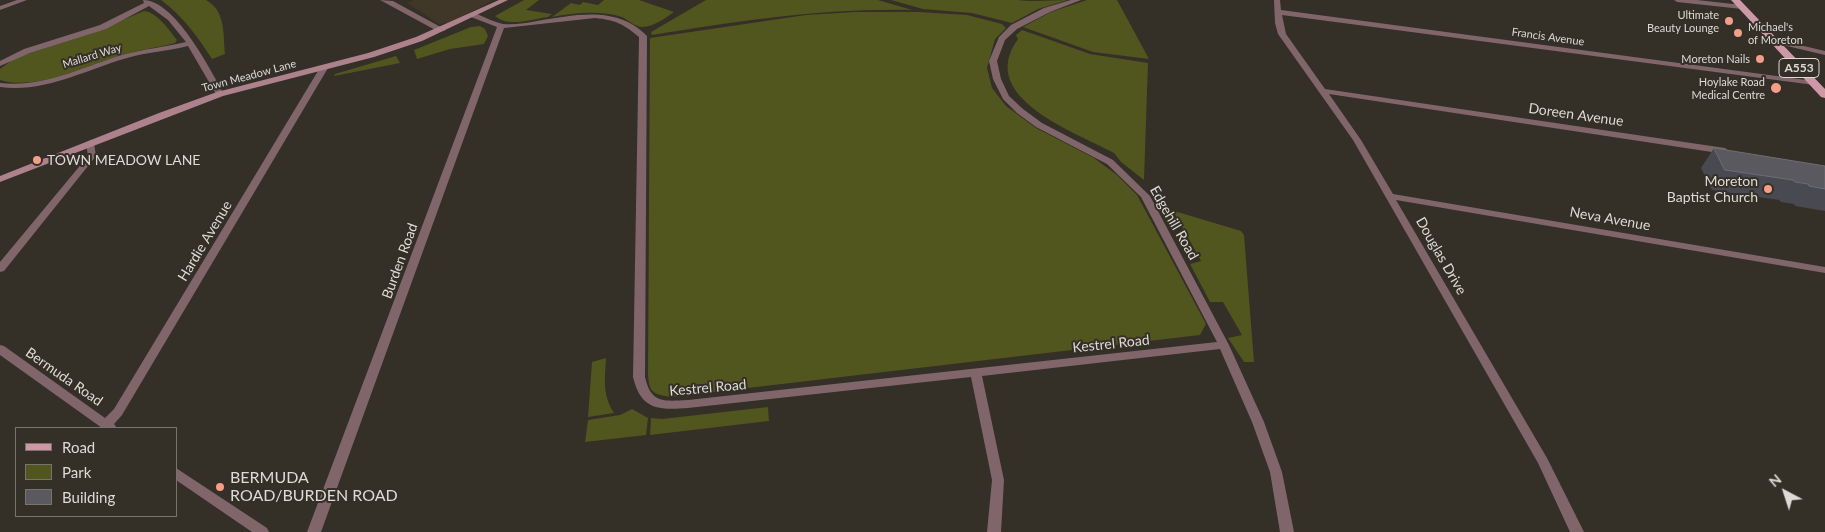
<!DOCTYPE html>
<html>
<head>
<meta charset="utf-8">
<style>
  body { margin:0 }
  #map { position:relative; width:1825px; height:532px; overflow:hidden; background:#342f27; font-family:Lato,sans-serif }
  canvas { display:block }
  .legend { position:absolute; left:15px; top:427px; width:162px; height:90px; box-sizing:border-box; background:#342f27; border:1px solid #78746d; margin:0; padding:6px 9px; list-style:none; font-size:15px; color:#dedbd5 }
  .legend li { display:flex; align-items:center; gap:10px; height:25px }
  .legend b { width:25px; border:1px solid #78746d }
  .north { position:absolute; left:1760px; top:467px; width:50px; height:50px; -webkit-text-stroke:4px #342f27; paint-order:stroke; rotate:320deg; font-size:14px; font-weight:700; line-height:20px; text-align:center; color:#dedbd5 }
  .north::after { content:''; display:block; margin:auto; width:18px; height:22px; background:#dedbd5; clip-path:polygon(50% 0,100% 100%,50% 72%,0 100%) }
</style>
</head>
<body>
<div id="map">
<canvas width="1825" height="532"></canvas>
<ul class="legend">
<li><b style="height:6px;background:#cf98a6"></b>Road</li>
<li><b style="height:14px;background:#50561e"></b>Park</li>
<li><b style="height:14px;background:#59595f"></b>Building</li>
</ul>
<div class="north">N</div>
</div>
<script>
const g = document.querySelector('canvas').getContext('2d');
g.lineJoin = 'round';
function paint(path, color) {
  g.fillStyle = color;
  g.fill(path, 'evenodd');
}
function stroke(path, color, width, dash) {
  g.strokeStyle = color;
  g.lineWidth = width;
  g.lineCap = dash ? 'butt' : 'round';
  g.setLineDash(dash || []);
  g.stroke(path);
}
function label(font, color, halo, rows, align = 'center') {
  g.font = font + ' Lato,sans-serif';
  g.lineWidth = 4;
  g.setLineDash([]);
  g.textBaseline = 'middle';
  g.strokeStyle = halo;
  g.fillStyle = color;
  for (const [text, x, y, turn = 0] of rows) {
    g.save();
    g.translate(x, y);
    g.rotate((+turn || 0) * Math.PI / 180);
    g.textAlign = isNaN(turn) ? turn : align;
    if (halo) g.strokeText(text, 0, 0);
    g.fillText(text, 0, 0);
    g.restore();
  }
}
const built = new Path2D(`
  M414 0H493L452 22 439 24 407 3Z`);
const green = new Path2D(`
  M161 0H206C226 11 223 34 225 54L212 59C197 36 183 16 161 0Z
  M524 0H539L526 10 552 14 548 17C532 19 509 28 495 16Z
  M604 0H639L674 12C665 18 654 27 642 27 636 27 628 20 622 17 600 10 574 13 552 17L571 3 580 5 583 2 598 5Z
  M706 0H878L912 10C824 8 739 21 652 35L651 32Z
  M891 0H1017C1034 2 1051 0 1068 0L1038 9 1012 23 972 13 923 9Z
  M1087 0H1117L1149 59 1093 52 1023 27 1051 12Z
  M144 11C157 12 169 30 177 40L175 43C160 47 144 49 130 53 92 62 39 92 0 80V69L15 58 92 33Z
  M855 12H918L967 15 1002 24 1006 28 995 39 987 68 992 88 1006 106 1036 128 1094 158 1117 175 1137 195 1206 324 1200 335 671 397C653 394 649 393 648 374L650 38 806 15Z
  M480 26 485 29 488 36 484 44 450 49 417 59 414 50 471 27Z
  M1022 30 1090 54 1148 63 1144 180 1121 162 1114 153C1076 132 975 98 1018 39L1016 35Z
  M396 56 400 63 334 76 335 74Z
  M1161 207 1241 231 1244 235 1254 362H1244L1228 338 1242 335 1223 302H1210L1190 264 1201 261 1175 214 1164 215Z
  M606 358C605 380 602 394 614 413L588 417 592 362Z
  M768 407 769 421 650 435 651 418 662 419Z
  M632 409 648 418 646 435 585 442 588 420 620 415Z`);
const street = new Path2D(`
  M17 0H27L0 10V6Z
  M143 0C175 0 210 69 224 94L223 96H217L216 94 188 46C168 51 147 52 127 58 85 70 45 93 0 87V83C43 88 82 67 122 55 143 49 165 47 186 42L168 20 149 6 106 29 30 53 0 66V61L24 49 100 25 144 3Z
  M380 0 393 1 446 30 439 32Z
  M1071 0H1081L1050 12 1017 29 1005 40 997 61 1001 79 1009 96 1023 109 1042 123 1113 160 1150 196 1229 345 1264 422 1282 472 1294 532H1280L1270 472 1252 422 1220 349 982 376 1004 480 1001 532H987L992 480 971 377 688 408C658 410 641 410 633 377L639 37C623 24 616 20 595 18L504 28 321 532H307L497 27 471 17 470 15 474 13C483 16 493 22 503 24 514 25 527 23 537 21 576 15 616 5 647 36L645 377C651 404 664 401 688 400L1217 342 1141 197 1107 164 1036 127 1017 113 1003 99 993 79 989 61 999 37 1011 25 1044 8Z
  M1274 0H1280L1281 10 1814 81 1818 83 1814 85 1282 15 1286 34 1325 89 1725 148 1729 151 1725 154 1329 94 1361 140 1393 194 1825 267V273L1396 200 1547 458 1584 532H1570L1538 463 1353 140 1278 34 1275 23Z
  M1674 0H1697L1742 5 1746 7 1742 9 1677 2Z
  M1770 38 1825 51V55L1770 42Z
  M321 66H327L328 68 122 415 114 424 117 428H102L0 355V345L4 346 105 418 114 409Z
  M90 140 94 143 96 156 4 271 0 272V262L88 156 86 143Z
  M176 468 267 528 269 532H252L176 480Z`);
const secondary = new Path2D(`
  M499 0H508L422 41 374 57 223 96 0 182V176L159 113 217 92 368 53 416 37Z`);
const primary = new Path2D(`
  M1731 0H1740L1825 89V98L1821 97Z`);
const wall = new Path2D(`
  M1714 148 1825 166V211L1795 206 1794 204 1781 202 1779 200 1712 190 1701 168Z`);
const building = new Path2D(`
  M1714 148 1825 166V189L1809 186 1808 184 1795 182 1793 180 1725 170Z`);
const markers = [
  [1729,21,5,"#f49e88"],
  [1738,33,5,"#f49e88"],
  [1760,59,5,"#f49e88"],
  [1776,88,6,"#f49e88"],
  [37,160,5,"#f49e88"],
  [1768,189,5,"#f49e88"],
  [220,487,5,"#f49e88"]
];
const farPoinames = [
  ["Ultimate",1719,15],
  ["Beauty Lounge",1719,28],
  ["Michael's",1748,27,"left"],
  ["of Moreton",1748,40,"left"],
  ["Moreton Nails",1750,59],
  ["Hoylake Road",1765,82],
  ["Medical Centre",1765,95]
];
const farStreetnames = [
  ["Francis Avenue",1548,37,8],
  ["Mallard Way",92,56,-17],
  ["Town Meadow Lane",249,76,-15]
];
const shields = [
  [1799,68,40]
];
const shieldNames = [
  ["A553",1799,68]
];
const streetNames = [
  ["Doreen Avenue",1576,115,8],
  ["Neva Avenue",1610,219,10],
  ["Edgehill Road",1174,223,60],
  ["Hardie Avenue",205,241,-59],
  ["Douglas Drive",1441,256,60],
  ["Burden Road",400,261,-70],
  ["Kestrel Road",1111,344,-6],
  ["Bermuda Road",64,377,35],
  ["Kestrel Road",708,388,-5]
];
const poiNames = [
  ["TOWN MEADOW LANE",47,160],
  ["Moreton",1758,181,"right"],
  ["Baptist Church",1758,197,"right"]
];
const nearPoinames = [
  ["BERMUDA",230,478],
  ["ROAD/BURDEN ROAD",230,496]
];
paint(built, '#403729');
paint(green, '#50561e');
paint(street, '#80656b');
paint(secondary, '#ad828c');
paint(primary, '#cf98a6');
paint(wall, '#494951');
paint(building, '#59595f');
stroke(building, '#6e6d72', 1);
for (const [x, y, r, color] of markers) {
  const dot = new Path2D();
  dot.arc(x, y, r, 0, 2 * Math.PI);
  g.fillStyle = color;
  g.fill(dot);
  stroke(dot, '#342f27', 2);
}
label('11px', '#dedbd5', '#342f27', farPoinames, 'right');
label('11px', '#dedbd5', '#342f27', farStreetnames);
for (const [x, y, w] of shields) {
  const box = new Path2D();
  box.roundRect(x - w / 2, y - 9.5, w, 19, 4);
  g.fillStyle = '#342f27';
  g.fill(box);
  stroke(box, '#dedbd5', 1);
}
label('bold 12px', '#dedbd5', null, shieldNames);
label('14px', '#dedbd5', '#342f27', streetNames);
label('14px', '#dedbd5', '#342f27', poiNames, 'left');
label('16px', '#dedbd5', '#342f27', nearPoinames, 'left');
</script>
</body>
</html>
